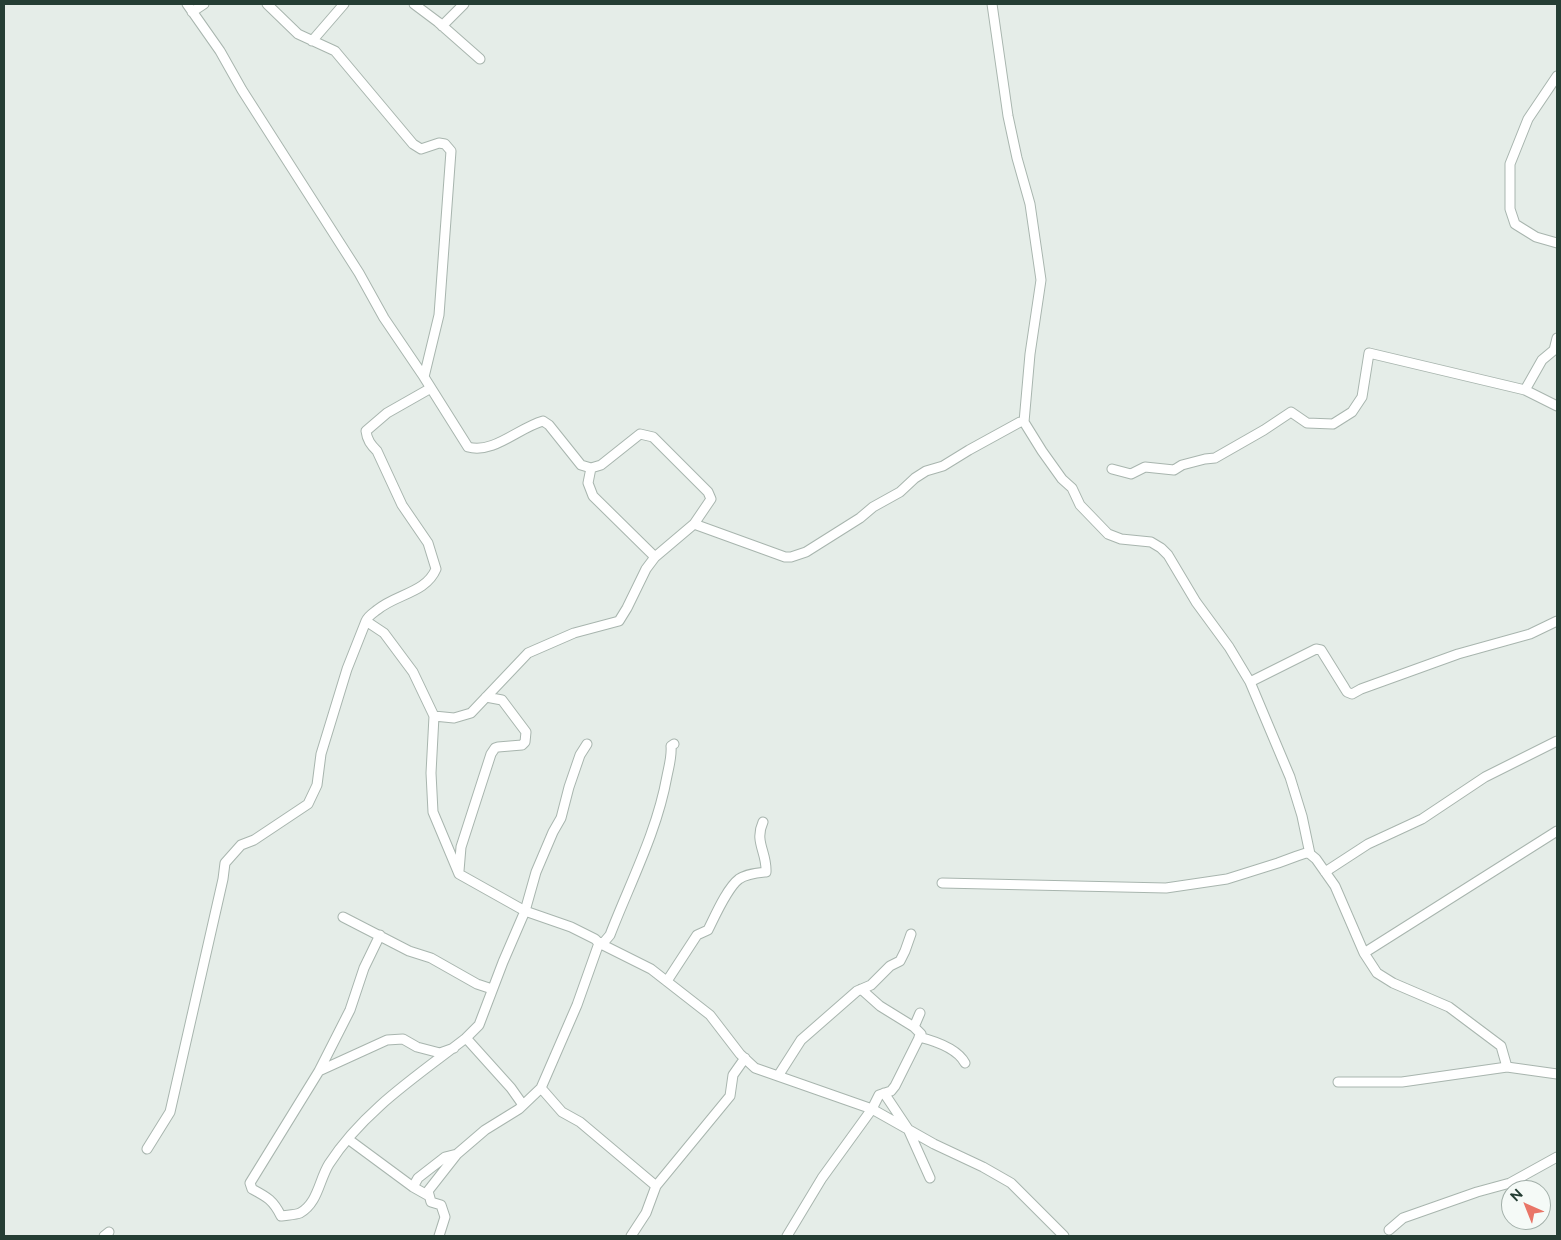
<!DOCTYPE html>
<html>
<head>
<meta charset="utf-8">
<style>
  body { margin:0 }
  #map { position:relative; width:1561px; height:1240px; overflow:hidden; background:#e5ede8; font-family:Raleway,sans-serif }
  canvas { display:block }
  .frame { position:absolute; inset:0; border:5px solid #253e34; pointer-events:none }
  .north { position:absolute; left:1501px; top:1180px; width:50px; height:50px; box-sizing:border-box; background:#f5faf7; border:1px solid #a2afa9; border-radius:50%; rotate:316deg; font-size:14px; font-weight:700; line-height:20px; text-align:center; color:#253e34 }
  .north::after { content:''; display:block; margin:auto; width:18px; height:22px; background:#e97567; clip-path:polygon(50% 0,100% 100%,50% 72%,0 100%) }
</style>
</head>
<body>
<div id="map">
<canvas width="1561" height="1240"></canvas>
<div class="frame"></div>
<div class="north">N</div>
</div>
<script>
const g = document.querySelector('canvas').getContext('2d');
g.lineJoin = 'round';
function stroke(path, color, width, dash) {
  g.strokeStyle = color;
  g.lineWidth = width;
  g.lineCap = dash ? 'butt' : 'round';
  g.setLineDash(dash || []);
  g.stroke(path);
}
const minor = new Path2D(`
  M187 4 220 51 242 90 359 273 384 318 424 377 468 447C494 454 518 428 543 421L549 425 581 465 591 468 601 465 640 434 653 437 708 492 711 499 694 524 655 557 646 569 627 608 619 621 574 633 528 653 471 713 454 718 434 716
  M267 4 298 34 335 51 413 144 421 149 439 143 445 144 451 151 439 315 424 377
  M414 4 438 22 480 59
  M992 4 1008 116 1017 158 1030 204 1041 280 1030 354 1024 422
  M192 12 204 4
  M442 26 464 4
  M312 41 344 4
  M1557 76 1528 119 1510 164V209L1515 224 1536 237 1557 243
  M1525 390 1542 360 1554 350 1557 338
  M591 468 588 483 593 496 655 557
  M1112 469 1131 474 1145 467 1174 470 1182 465 1205 459 1215 458 1264 430 1291 412 1307 423 1333 424 1352 412 1362 397 1369 353 1525 390 1557 406
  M694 524 785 557H791L806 552 860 518 873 507 900 492 915 478 926 471 943 466 969 450 1020 422H1024L1042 451 1062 479 1072 488 1080 505 1108 534 1121 539 1151 542 1161 548 1168 555 1196 602 1229 647 1250 682 1290 777 1302 816 1310 854
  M366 621C368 616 373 613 377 610 396 594 426 593 436 569L428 543 402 505 377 451C371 445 367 440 366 431L387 413 431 388
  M1250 682 1316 649 1321 650 1344 687 1347 692 1352 694 1361 689 1458 654 1530 634 1557 621
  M459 871 461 847 491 754 495 748 498 747 522 745 525 742 526 732 502 700 486 697
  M1325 872 1368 844 1422 819 1485 777 1557 741
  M942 883 1166 888 1227 879 1278 863 1297 856 1306 853 1310 854 1316 859 1335 886 1364 953 1377 973 1393 983 1449 1007 1501 1046 1507 1067
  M343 917 409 951 431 958 477 984 492 989
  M1364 953 1557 831
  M667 981 697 935 708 930C715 916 727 888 739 879 746 874 757 873 766 872 767 852 754 842 763 822
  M861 989 880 1006 914 1027
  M919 1037C935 1041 957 1048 965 1063
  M466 1038 511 1088 523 1105
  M454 1048 440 1053 417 1047 403 1039 387 1040 319 1071 250 1183 252 1189C267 1197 273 1200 281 1216 286 1215 295 1215 300 1213 318 1203 319 1180 329 1164 363 1111 417 1076 466 1038L479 1025 503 962 525 911 536 872 553 832 561 818 569 787 580 755 587 744
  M319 1071 350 1010 364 968 380 935
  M778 1076 801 1040 857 991 871 985 890 966 900 961 905 951 911 934
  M1338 1082H1402L1507 1067 1557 1074
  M541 1088 562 1112 580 1122 656 1186 646 1213 631 1236
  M884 1093 908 1129 930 1178
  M348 1139 413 1187 429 1196
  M147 1149 170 1112 223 879 225 863 241 845 254 840 308 804 317 785 321 754 347 669 366 621 384 633 413 672 434 716 431 773 433 812 459 874 525 911 571 927 595 939 599 943 651 969 710 1015 740 1054 755 1068 872 1109 934 1144 983 1167 1011 1183 1064 1236
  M656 1186 730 1096 733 1075 745 1058
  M413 1187 418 1178 445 1157 457 1154
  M1389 1230 1403 1218 1477 1192 1510 1183 1557 1157
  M104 1236 109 1232
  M439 1236 445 1217 441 1205 431 1202 428 1191 457 1154 485 1130 519 1109 541 1088 577 1005 599 943 604 942 610 935C630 883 657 832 667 776 669 766 672 756 671 746L674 744
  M787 1236 822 1178 872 1109 879 1095 891 1091 895 1086 921 1034 914 1027 920 1013`);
stroke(minor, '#a8b5ae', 11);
stroke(minor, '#fff', 9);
</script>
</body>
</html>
